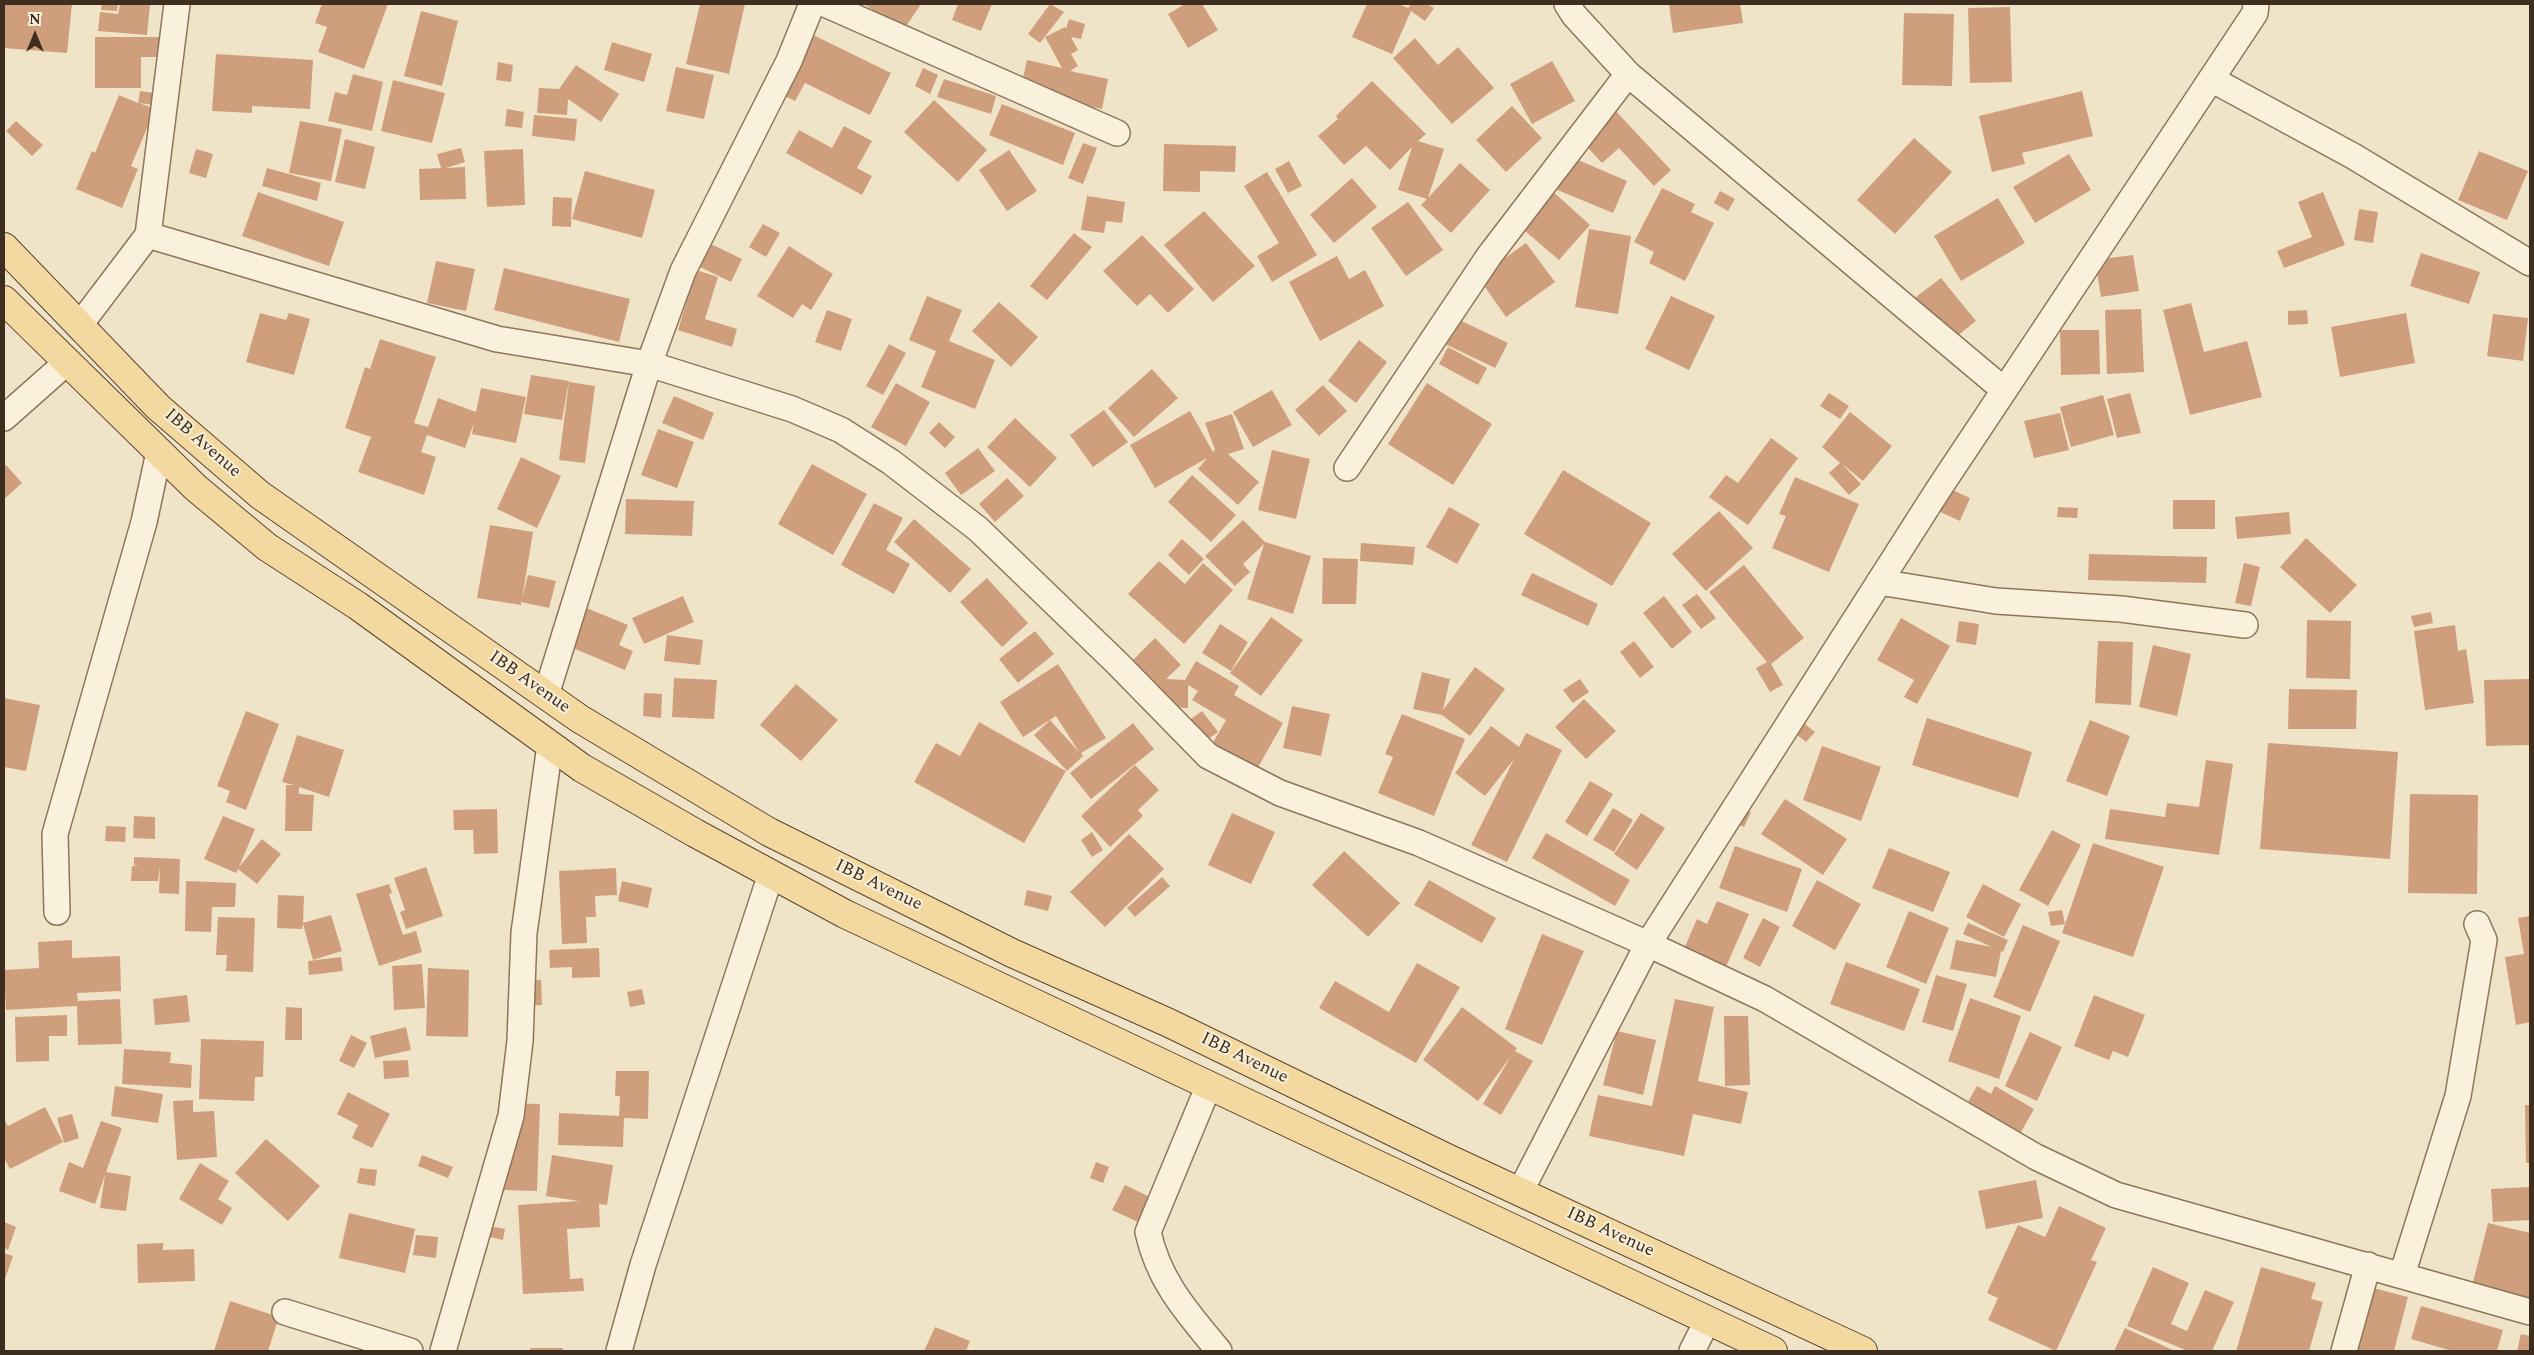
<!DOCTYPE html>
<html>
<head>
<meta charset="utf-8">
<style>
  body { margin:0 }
  #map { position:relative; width:2534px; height:1355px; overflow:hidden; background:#f0e4c8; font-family:Spectral,serif }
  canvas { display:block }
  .frame { position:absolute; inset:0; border:5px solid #3d2e20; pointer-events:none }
  .north { position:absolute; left:10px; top:10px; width:50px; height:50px; -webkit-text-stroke:4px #f7eed8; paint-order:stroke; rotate:0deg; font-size:14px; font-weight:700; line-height:20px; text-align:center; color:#3d2e20 }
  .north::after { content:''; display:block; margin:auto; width:18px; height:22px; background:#3d2e20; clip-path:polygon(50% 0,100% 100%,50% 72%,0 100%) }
</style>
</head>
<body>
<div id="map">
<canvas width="2534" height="1355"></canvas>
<div class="frame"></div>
<div class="north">N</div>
</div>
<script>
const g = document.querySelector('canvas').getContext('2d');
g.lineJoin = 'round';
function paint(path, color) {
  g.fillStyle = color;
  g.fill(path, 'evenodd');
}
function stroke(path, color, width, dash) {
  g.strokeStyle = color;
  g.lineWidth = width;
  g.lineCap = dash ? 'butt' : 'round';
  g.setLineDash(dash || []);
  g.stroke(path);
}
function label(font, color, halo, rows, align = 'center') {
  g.font = font + ' Spectral,serif';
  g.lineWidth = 4;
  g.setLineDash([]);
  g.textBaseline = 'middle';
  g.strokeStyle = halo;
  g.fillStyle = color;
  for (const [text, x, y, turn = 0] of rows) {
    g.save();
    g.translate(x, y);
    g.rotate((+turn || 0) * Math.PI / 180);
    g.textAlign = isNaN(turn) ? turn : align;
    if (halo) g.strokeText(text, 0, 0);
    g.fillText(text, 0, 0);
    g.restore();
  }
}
const building = new Path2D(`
  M4 4H72L67 53 4 48Z
  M102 4H118L117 11 101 10Z
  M120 4H150L147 35 98 31 100 12 118 14Z
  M322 4H388L364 69 318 52 327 27 315 23Z
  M700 4H745L729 74 686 64Z
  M864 4H921L905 28 895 25Z
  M958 4H992L981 31 952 20Z
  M1050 4 1064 12 1040 43 1028 34Z
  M1185 4H1202L1218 30 1188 48 1168 14Z
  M1367 4H1398L1408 8 1411 4H1427L1434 8 1425 21 1411 11 1392 54 1352 37Z
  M1669 4H1740L1743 23 1673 33Z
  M2010 7 2012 82 1970 83 1968 8Z
  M421 11 458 21 442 86 404 76Z
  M1904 13 1954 14 1952 86 1902 85Z
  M1069 19 1085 24 1081 39 1071 37 1078 50 1071 54 1078 66 1070 71 1108 79 1102 109 1020 91 1027 60 1062 68 1045 37 1065 27 1066 29Z
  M805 31 891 73 870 115 805 83 795 101 775 91Z
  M95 37H166V57H141V88H95Z
  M1415 38 1438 65 1458 47 1494 88 1452 124 1393 58Z
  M612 42 652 54 644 82 604 70Z
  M216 54 313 60 310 109 252 106V113L212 111Z
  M1552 61 1575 101 1532 124 1510 84Z
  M498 62 513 65 511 82 496 80Z
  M576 65 619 94 601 122 568 99 567 115 537 113 539 88 559 89Z
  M676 67 714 75 704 119 666 111Z
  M923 68 938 75 930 94 915 86Z
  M353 74 383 82 372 131 328 121 335 92 347 95Z
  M944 79 996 96 991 114 937 97Z
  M393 80 445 93 432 143 381 131Z
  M1372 81 1426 134 1418 141 1444 149 1428 198 1460 163 1490 190 1451 233 1421 205 1427 199 1398 190 1412 147 1390 170 1366 146 1344 165 1318 136 1338 119 1336 116Z
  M140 91 161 94 160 106 139 103 155 109 131 166 138 169 122 208 76 189 92 151 95 153 119 95 138 103Z
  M2082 91 2093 136 2022 153 2025 164 1992 172 1979 116Z
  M934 100 987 150 958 182 904 132Z
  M1002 104 1075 133 1063 165 989 135Z
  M1512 106 1542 138 1506 172 1476 140Z
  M1611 106 1671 170 1654 186 1619 148 1602 163 1577 136Z
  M507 109 524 112 522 128 505 126Z
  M534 115 577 119 575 141 532 136Z
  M16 121 43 145 32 156 6 131Z
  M300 121 342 129 331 181 289 173Z
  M844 126 872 141 857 168 872 176 862 195 786 153 799 130 832 148Z
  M1914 138 1952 172 1895 234 1857 200Z
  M345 139 375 147 365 189 335 182Z
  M1083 143 1097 148 1083 184 1068 178Z
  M1164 144 1236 146 1235 172 1200 171V192L1163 191Z
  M461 148 465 162 446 168 465 167 466 199 420 200 419 169 441 168 437 154Z
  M196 149 213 154 206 178 189 173Z
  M523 149 525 205 487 207 484 151Z
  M1009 150 1037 191 1007 211 979 170Z
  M2479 151 2528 171 2507 220 2458 200Z
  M1562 153 1627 181 1613 213 1548 186Z
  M2069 154 2091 190 2035 223 2013 187Z
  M1289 161 1302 186 1288 193 1275 169Z
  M267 168 321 183 317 201 262 186Z
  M585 171 655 190 642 238 572 219Z
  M1267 172 1317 255 1272 282 1257 256 1279 243 1244 186Z
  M1352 178 1377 207 1334 243 1310 215Z
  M1662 188 1695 204 1691 212 1714 223 1685 281 1649 263 1654 252 1634 242Z
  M1550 189 1590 225 1559 260 1518 225Z
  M1720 191 1735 199 1728 211 1714 203Z
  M258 192 344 222 329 266 242 236Z
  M2323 192 2345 245 2284 268 2277 251 2312 237 2298 202Z
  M1087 196 1125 202 1122 223 1106 221 1104 233 1081 230Z
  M553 197 572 198 571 227 552 226Z
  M1998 198 2025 243 1961 281 1934 236Z
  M1408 202 1443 250 1406 276 1371 228Z
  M2359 209 2378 212 2373 243 2354 240Z
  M1204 211 1255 266 1213 302 1164 245Z
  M763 224 780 233 766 257 749 247Z
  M1589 229 1631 236 1618 314 1575 307Z
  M1074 233 1092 247 1047 300 1030 286Z
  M1142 235 1194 289 1168 313 1150 294 1137 306 1103 271Z
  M709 243 742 259 731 282 698 266Z
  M1526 243 1555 282 1506 317 1478 277Z
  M789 246 833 274 811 310 802 304 793 318 757 296Z
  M2421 253 2480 272 2469 304 2410 286Z
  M2133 255 2139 291 2101 297 2095 260Z
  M1337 256 1349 279 1365 270 1384 306 1320 341 1289 282Z
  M436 261 475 269 466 311 427 303Z
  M504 268 630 299 619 342 494 310Z
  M696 270 718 277 705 319 737 329 732 347 678 330Z
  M1941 278 1976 321 1947 344 1912 300Z
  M927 296 962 310 949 341 995 360 975 409 921 387 936 351 909 340Z
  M1671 296 1715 316 1689 370 1645 349Z
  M999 302 1038 337 1011 367 972 331Z
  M2191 303 2204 352 2247 341 2262 397 2190 415 2163 310Z
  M2141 309 2144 372 2107 374 2105 310Z
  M827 310 852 319 841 351 815 342Z
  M2307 310 2308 324 2288 325V311Z
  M260 313 286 320 289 313 310 319 294 375 246 362Z
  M2406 313 2415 363 2340 377 2331 327Z
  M2493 314 2528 318 2523 361 2487 356Z
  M1455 318 1508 343 1495 368 1443 343Z
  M2060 330H2099L2100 374 2061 375Z
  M380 339 436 357 414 423 428 427 438 398 476 412 481 388 526 397 516 443 472 434 474 423 465 448 427 435 421 452 436 457 424 495 358 472 371 437 345 428 365 367 370 369Z
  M1359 340 1387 362 1356 403 1328 381Z
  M889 344 906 353 883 395 866 386Z
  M1448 347 1487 368 1478 385 1439 364Z
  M1152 369 1178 398 1134 437 1108 408Z
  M531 375 569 381 562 420 524 414Z
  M569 382 595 386 585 463 559 460Z
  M896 383 930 402 906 446 871 427Z
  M1427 383 1492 424 1453 485 1388 444Z
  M1323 385 1347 411 1319 436 1295 410Z
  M1272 390 1292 425 1253 447 1233 412Z
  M1829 393 1849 406 1840 419 1820 406Z
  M2130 393 2141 433 2117 438 2107 399Z
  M2103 395 2114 435 2071 447 2060 407Z
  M674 396 714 413 703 440 662 423Z
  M1104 410 1128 442 1093 467 1070 435Z
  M1190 411 1213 452 1215 450 1205 423 1232 414 1244 449 1228 454 1259 482 1238 505 1198 469 1207 458 1155 488 1130 445Z
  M1850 412 1892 446 1863 481 1842 464 1861 484 1849 495 1829 473 1840 463 1822 447Z
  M2060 413 2069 450 2034 458 2024 421Z
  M1015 418 1057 458 1030 487 987 447Z
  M939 422 955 437 945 448 929 433Z
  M658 429 694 442 677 488 641 475Z
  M1771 438 1798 458 1748 525 1709 497 1726 475 1738 483Z
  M978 448 995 471 961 495 945 473Z
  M1272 450 1310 459 1296 519 1258 510Z
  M521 457 561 476 537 528 497 509Z
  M812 464 867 494 833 555 778 524Z
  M6 465 22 483 4 499V467Z
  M1563 470 1651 523 1612 586 1524 534Z
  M1192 475 1236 515 1211 542 1168 502Z
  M1795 477 1859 504 1829 572 1772 548 1786 516 1779 514Z
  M1007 478 1024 496 995 522 979 504Z
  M1946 487 1970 498 1960 521 1936 510Z
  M626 499 694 501 692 536 625 534Z
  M2173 500H2215V529H2173Z
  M874 503 903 518 886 550 910 564 894 594 841 565Z
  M1449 507 1480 524 1457 564 1426 547Z
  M2058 507 2078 508 2077 518 2057 517Z
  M1719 511 1753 548 1706 591 1672 554Z
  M2289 512 2291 534 2237 539 2235 517Z
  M914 519 971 569 950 593 894 542Z
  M1243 520 1265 542 1311 556 1293 614 1247 599 1264 544 1243 564 1250 572 1235 586 1205 556Z
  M490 525 533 532 522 599 528 575 556 581 549 608 521 602V605L477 598Z
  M2306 538 2357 585 2330 613 2280 567Z
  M1182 539 1204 559 1189 575 1168 555Z
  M1361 543 1415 547 1413 565 1360 561Z
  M2089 554 2207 557 2206 583 2088 580Z
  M1323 558 1358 559 1356 604H1322Z
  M1159 561 1185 584 1203 563 1233 590 1184 644 1128 594Z
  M2244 563 2260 567 2251 606 2235 603Z
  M1744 565 1804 638 1771 664 1783 685 1770 692 1756 668 1767 662 1709 592Z
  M1532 573 1598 604 1588 626 1521 595Z
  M987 578 1028 623 1002 647 960 602Z
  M1697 594 1716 618 1701 629 1682 605Z
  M683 596 694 622 644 644 632 618Z
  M1664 596 1692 632 1672 649 1643 613Z
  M584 607 628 625 619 645 633 651 625 670 568 646Z
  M2431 612 2433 623 2414 627 2411 616Z
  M1271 617 1303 640 1261 696 1230 673Z
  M1901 618 1950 646 1917 704 1904 697 1914 680 1877 660Z
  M2307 620 2351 621 2350 679 2306 678Z
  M1959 621 1979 624 1976 645 1956 642Z
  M1220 624 1248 642 1231 671 1202 653Z
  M2455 625 2458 651 2466 649 2474 703 2425 710 2414 631Z
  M1035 631 1054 654 1018 683 999 659Z
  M667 635 703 640 700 665 664 661Z
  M1155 638 1181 665 1166 679 1185 680 1196 661 1239 686 1234 695 1283 723 1256 771 1211 746 1226 720 1192 700 1198 691 1188 685V708L1158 707 1159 686 1157 688 1132 661Z
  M1634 641 1654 667 1640 678 1620 652Z
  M2098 641 2133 642 2131 705 2095 703Z
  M2153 645 2191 654 2177 716 2139 707Z
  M1058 664 1106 738 1081 753 1083 756 1067 771 1034 735 1050 720 1079 752 1056 716 1023 737 1000 702Z
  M1475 667 1505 689 1470 736 1442 715 1413 709 1422 672 1450 679 1443 710Z
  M674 678 717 680 714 719 672 717Z
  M1580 679 1589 692 1573 703 1563 690Z
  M2530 679V745L2486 746 2484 680Z
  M796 684 838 720 801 761 760 725Z
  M2289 689 2357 690 2356 729H2288Z
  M644 693 662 694 661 718 643 716Z
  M4 698 40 705 26 771 4 767Z
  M1584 699 1616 731 1586 759 1555 727Z
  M1292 706 1330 714 1321 756 1283 748Z
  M246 711 279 724 246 810 226 802 230 791 217 786Z
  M1202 711 1218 732 1200 745 1184 724Z
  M1402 714 1465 739 1434 816 1378 793 1393 757 1385 754Z
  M1927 718 2032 752 2018 798 1912 765Z
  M1800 720 1815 732 1806 742 1791 730Z
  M2090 720 2130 736 2107 796 2066 781Z
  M979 722 1066 771 1024 843 914 782 936 743 960 756Z
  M1133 723 1154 749 1091 799 1070 773Z
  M1491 726 1519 747 1526 733 1562 750 1507 862 1471 845 1514 759 1485 796 1455 773Z
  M297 735 344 750 329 797 299 787V794L314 795 312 831H285L286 785H294L282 782Z
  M2268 743 2398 752 2390 859 2260 849Z
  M1822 746 1881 767 1861 821 1803 800Z
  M2206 760 2233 764 2219 855 2105 839 2110 809 2165 817 2167 803 2199 807Z
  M1135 765 1159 790 1138 810 1143 816 1110 847 1081 816Z
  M1590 781 1613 794 1587 836 1565 822Z
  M2410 794 2478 795 2477 894 2408 893Z
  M1785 799 1847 839 1823 875 1761 834Z
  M1737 806 1751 812 1744 827 1730 821Z
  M1613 808 1633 820 1614 852 1593 840Z
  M497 809 498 853 474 854 473 830H454L453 810Z
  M1232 813 1275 832 1251 884 1208 865Z
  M1641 813 1665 828 1637 870 1614 854Z
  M134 816 155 817V839L133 838Z
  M223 816 255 829 239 867 262 839 281 854 257 884 238 869 236 873 204 859Z
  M106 826 126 827 125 842 105 841Z
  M2052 830 2081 845 2048 906 2019 890Z
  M1092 832 1103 850 1092 857 1081 840Z
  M1546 833 1630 880 1615 906 1532 858Z
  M1129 834 1164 869 1105 927 1070 892Z
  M2093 843 2164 867 2133 957 2062 933Z
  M1735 846 1802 869 1787 912 1719 888Z
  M1889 848 1950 872 1933 912 1872 888Z
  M1344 851 1400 903 1368 937 1312 885Z
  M134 857 180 859 179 894 159 893 160 866 158 881H131L132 866H139L134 865Z
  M426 867 443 916 406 929 400 912 405 910 394 878Z
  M616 868 617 895 595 896 596 917H586L587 943 562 944 559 871Z
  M1162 877 1170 886 1135 917 1127 908Z
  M1429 880 1496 918 1482 943 1414 905Z
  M1817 880 1861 904 1835 950 1792 926Z
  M186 881 236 883 235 907H212L211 932 185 931Z
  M622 881 652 888 648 908 618 901Z
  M389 884 392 893 389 894 403 935 416 931 422 952 379 966 356 894Z
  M1983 884 2021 904 2004 937 1966 917Z
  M1027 890 1052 896 1048 911 1024 905Z
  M278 895 304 896 303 923 331 915 342 951 313 960 303 924 302 929 277 928Z
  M1717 901 1749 914 1722 976 1680 958 1697 919 1707 924Z
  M2062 910 2065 924 2051 926 2048 912Z
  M1909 911 1949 928 1926 984 1886 967Z
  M2530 916V1022L2516 1025 2505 957 2524 954 2518 918Z
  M218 917 255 918 253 972 226 971 227 955H216Z
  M1763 918 1780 927 1760 967 1743 958Z
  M1968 923 2008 940 2003 952 2001 951 1996 977 1950 969 1956 940 1992 947 1963 934Z
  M2023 925 2060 941 2030 1012 1993 997Z
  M1542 934 1584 951 1542 1045 1505 1029Z
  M72 940V958L120 956 121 991 77 993 78 1001 120 999 122 1044 78 1045 77 1006 6 1010 4 970 39 968 38 942Z
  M599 948 600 977 572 978V967L550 968 549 950Z
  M341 957 343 971 309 975 308 961Z
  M1846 962 1920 989 1904 1031 1830 1004Z
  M1417 963 1460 987 1416 1063 1319 1008 1335 981 1389 1012Z
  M422 964 425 1008 394 1010 392 966Z
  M428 968 469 970 468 1037 426 1036Z
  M1936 975 1967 984 1953 1031 1922 1022Z
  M521 980H541L542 1005 523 1006Z
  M642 989 645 1004 630 1007 627 992Z
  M187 995 190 1022 155 1025 153 999Z
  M2094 995 2145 1015 2128 1057 2113 1051 2109 1060 2074 1046Z
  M1970 998 2021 1016 1999 1079 1948 1061Z
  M1675 999 1714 1007 1698 1081 1748 1092 1741 1124 1693 1114 1684 1156 1589 1136 1598 1095 1652 1106Z
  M286 1007 302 1008V1040H285Z
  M1462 1007 1517 1048 1515 1051 1533 1061 1501 1115 1483 1104 1511 1056 1478 1101 1423 1060Z
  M67 1015V1036H49V1061L16 1062 15 1017Z
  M1724 1016H1748L1750 1085 1725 1086Z
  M406 1027 411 1050 375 1058 370 1036Z
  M1617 1031 1656 1040 1643 1095 1603 1085Z
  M2030 1032 2062 1047 2037 1101 2005 1086Z
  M351 1035 367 1043 354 1068 339 1061Z
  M201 1039 264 1041 263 1077H255L254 1101 199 1099Z
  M124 1049 171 1052 170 1063 192 1065 191 1088 122 1084Z
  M408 1060 409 1077 384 1079 383 1061Z
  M616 1071H649L648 1119 624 1118 623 1147 558 1145 559 1113 619 1116 620 1096H615Z
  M115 1086 163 1094 158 1123 111 1116Z
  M1977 1086 1991 1094 1995 1086 2034 1109 2013 1146 1960 1116Z
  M348 1092 390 1114 372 1148 352 1138 358 1125 337 1114Z
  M193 1100V1112L214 1111 217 1157 177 1160 173 1101Z
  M506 1103 540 1104 537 1191 504 1190Z
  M2525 1105H2530V1163H2526Z
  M45 1107 63 1142 10 1169 4 1158V1119L8 1126Z
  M72 1114 79 1138 64 1143 57 1118Z
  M101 1121 122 1128 106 1172 131 1176 126 1211 100 1208 105 1175 95 1204 59 1191 69 1162 83 1168Z
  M266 1139 320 1186 288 1221 235 1173Z
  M422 1155 453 1167 448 1178 418 1166Z
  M552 1155 613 1165 607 1205 599 1204 600 1227 567 1229 570 1279 583 1278 584 1291 523 1294 518 1205 579 1201 546 1196Z
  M1096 1162 1109 1167 1103 1183 1090 1178Z
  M200 1163 229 1181 218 1199 232 1208 222 1225 179 1199Z
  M360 1168 377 1170 375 1186 357 1183Z
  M2036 1180 2043 1218 1986 1229 1978 1191Z
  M1125 1185 1150 1197 1138 1222 1112 1210Z
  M2530 1187V1220L2493 1222 2491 1189Z
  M2059 1206 2106 1228 2091 1260 2097 1262 2056 1351 1988 1320 1998 1298 1987 1293 2018 1225 2045 1237Z
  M349 1213 415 1229 405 1273 339 1258Z
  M4 1222 16 1227 8 1250 4 1248Z
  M2488 1223 2530 1233V1309L2470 1294Z
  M483 1225 505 1229 503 1240 481 1235Z
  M416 1235 438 1237 436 1258 413 1255Z
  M163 1243V1250L194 1249 195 1281 138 1283 137 1244Z
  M4 1253 13 1256 4 1282Z
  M2153 1267 2189 1283 2171 1324 2187 1331 2205 1290 2234 1302 2212 1351H2188L2127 1326Z
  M2261 1267 2316 1283 2311 1299 2323 1302 2309 1351H2236Z
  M2362 1285 2408 1297 2394 1351H2345Z
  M230 1301 279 1317 268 1351H214Z
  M2421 1306 2503 1330 2497 1351H2452L2411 1339Z
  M935 1327 970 1341 966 1351H924Z
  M2125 1328 2175 1351H2114Z
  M2521 1334 2530 1336V1351H2517Z
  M530 1348H563V1351H530Z`);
const minor = new Path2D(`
  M825 4 1117 133
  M1567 4 1574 15 1628 74 2004 390
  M2211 79 2353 156 2530 263
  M148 235 497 339 649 364 792 409 841 430 891 462 978 529 1117 663 1208 756 1280 793 1419 843 1648 944 1765 999 2036 1157 2116 1195 2530 1312
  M79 326 148 235 177 4
  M4 418 66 363
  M1347 468 1489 256 1628 74
  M1879 582 1996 601 2121 609 2245 625
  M546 695 649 364 683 271 789 61 812 4
  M57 912 55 834 144 522 159 452
  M1209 1085 1148 1232C1159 1282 1187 1312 1219 1351
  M1520 1192 1648 944 1938 490 2255 13 2256 4
  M2402 1275 2458 1096 2484 940 2477 924
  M285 1312 410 1351
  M443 1351 511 1116 520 1041 524 933 550 745
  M619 1351 643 1265 771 874
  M1692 1351 1707 1321
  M2344 1351 2368 1265`);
const major = new Path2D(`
  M4 247 158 407 260 495 580 719 769 832 1012 953 1169 1023 1447 1158 1863 1351
  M4 300 196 488 267 547 358 606 582 768 695 833 845 914 1773 1351`);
const streetNames = [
  ["IBB Avenue",202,444,41],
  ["IBB Avenue",529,683,35],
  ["IBB Avenue",878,886,26],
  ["IBB Avenue",1244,1059,26],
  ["IBB Avenue",1610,1233,25]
];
paint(building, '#cf9f7d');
stroke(minor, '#8d765c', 28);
stroke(major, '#5b4430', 30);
stroke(minor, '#faf1dc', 25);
stroke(major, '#f3d9a0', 28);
label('18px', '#3d2e20', '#f7eed8', streetNames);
</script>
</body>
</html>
